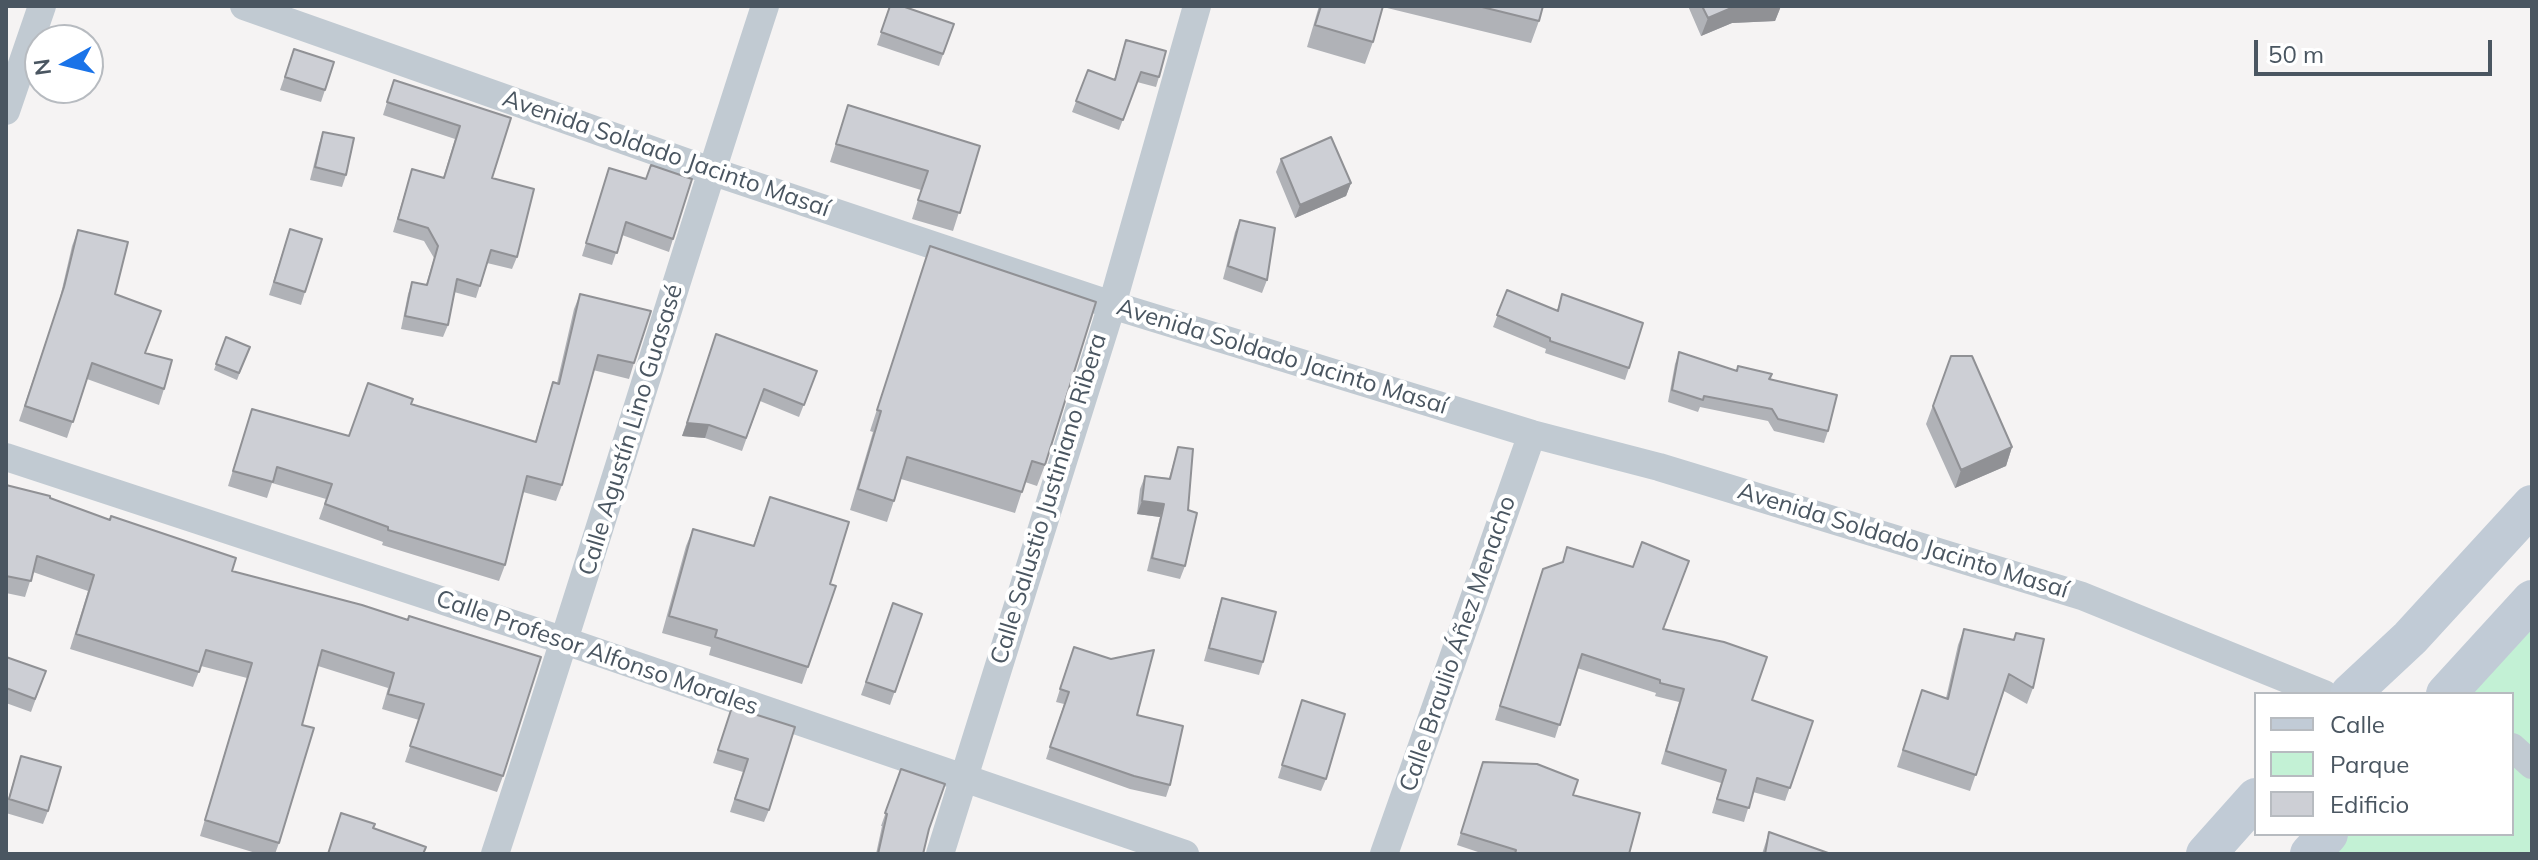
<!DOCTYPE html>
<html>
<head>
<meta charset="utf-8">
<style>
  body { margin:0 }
  #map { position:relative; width:2538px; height:860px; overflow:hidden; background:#f5f3f3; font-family:Mulish,sans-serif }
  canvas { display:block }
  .frame { position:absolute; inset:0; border:8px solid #4a5661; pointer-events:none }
  .legend { position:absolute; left:2254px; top:692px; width:260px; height:144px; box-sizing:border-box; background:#fff; border:2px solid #b7bbc0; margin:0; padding:10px 14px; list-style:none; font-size:24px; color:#4a5661 }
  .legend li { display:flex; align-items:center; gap:16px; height:40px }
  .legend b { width:40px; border:2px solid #b7bbc0 }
  .north { position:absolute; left:24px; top:24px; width:80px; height:80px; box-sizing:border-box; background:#fff; border:2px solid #b7bbc0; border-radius:50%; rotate:262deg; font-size:22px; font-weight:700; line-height:32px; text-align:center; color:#4a5661 }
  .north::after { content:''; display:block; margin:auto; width:28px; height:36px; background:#1a73e8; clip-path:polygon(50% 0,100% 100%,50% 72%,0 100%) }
  .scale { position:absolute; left:2254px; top:40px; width:238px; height:36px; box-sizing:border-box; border:4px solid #4a5661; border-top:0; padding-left:10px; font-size:24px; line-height:28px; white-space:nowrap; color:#4a5661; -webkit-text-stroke:6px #fff; paint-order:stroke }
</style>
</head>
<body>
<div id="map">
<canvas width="2538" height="860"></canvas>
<div class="frame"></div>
<ul class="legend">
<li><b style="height:10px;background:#c1cbd6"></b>Calle</li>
<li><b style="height:22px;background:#c3f1d5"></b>Parque</li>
<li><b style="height:22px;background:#cdcfd5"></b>Edificio</li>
</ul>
<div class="north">N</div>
<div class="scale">50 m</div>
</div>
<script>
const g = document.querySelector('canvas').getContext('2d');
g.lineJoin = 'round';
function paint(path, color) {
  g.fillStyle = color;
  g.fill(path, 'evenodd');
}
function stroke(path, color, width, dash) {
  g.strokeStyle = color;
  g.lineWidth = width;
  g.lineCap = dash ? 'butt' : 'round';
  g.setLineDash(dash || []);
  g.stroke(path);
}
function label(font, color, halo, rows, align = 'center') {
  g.font = font + ' Mulish,sans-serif';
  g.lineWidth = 8;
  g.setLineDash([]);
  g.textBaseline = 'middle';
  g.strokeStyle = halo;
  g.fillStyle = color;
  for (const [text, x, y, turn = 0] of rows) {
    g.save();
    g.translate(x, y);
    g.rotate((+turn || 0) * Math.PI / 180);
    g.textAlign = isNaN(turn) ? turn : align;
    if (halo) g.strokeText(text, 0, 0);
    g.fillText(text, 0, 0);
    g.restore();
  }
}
const green = new Path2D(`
  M2532 629V854H2326L2344 834H2512V694H2472Z`);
const minor = new Path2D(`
  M244 6 711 171 1112 305 1532 434 1659 467 2082 596 2324 694
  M6 111 42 6
  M6 457 565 641 1185 854
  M2512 747 2532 765
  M495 854C588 572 673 288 765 6
  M940 854 1112 305 1197 6
  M1384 854 1532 434`);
const secondary = new Path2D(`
  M2350 694 2410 638 2532 505
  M2446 694 2532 600
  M2206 854 2256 798
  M2310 854 2328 834`);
const wall = new Path2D(`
  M890 6 954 24 939 66 877 45Z
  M1319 6H1543L1539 21 1531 43 1383 7 1373 42 1365 64 1307 47Z
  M1688 6H1781L1775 21 1732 23 1701 36Z
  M1126 40 1159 77 1156 87 1137 82 1119 130 1072 112 1088 70 1114 80Z
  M294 49 325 90 321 102 280 90Z
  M394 80 511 118 492 178 517 257 512 269 487 263 476 298 454 292 448 325 443 337 401 329 408 294 412 282 426 285 434 258 424 241 393 232 412 169 443 178 455 139 383 115Z
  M848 105 980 146 953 231 912 219 921 190 830 162Z
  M323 132 346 175 342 187 310 180 319 144Z
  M1281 159 1351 183 1346 196 1295 218 1276 172Z
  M609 168 673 239 669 252 622 235 612 265 582 256Z
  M1240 220 1267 280 1262 293 1223 279 1235 232Z
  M78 230 115 294 164 389 159 405 87 379 67 438 19 421 59 302 72 246Z
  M286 241 305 292 301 305 269 295Z
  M930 246 1045 465 1037 486 1025 482 1015 513 901 479 887 522 850 510 873 432 870 431Z
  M1507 290 1557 311 1562 294 1629 368 1625 380 1545 353 1546 349 1493 327Z
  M580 294 634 363 629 379 593 370 562 485 556 501 523 492 505 565 499 581 382 545 383 542 319 519 326 499 272 483 267 498 228 486 252 409 349 436 411 404 535 442 553 382 557 383 574 309Z
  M716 334 817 371 799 417 760 401 742 451 705 438 682 436Z
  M226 337 250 347 237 380 214 370Z
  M1679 352 1736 371 1772 374 1771 379 1828 431 1824 443 1774 431 1768 421 1700 407 1698 412 1668 402 1675 364Z
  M1951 356 2012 447 2006 466 1955 488 1926 424Z
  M1178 447 1188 510 1185 566 1180 579 1147 571 1160 517 1137 514 1140 489 1145 476 1169 478Z
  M6 485 50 498 232 571 362 605 503 776 497 792 405 762 419 720 382 709 388 688 318 666 302 725 279 843 275 854H259L200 836 247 678 201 666 193 687 70 649 88 591 33 572 25 597 6 593Z
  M770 497 830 584 836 586 802 684 709 655 711 647 662 633 686 546 693 529 753 546Z
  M1567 547 1664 629 1752 700 1813 721 1785 801 1753 792 1744 822 1712 813 1721 783 1661 764 1679 702 1655 696 1656 693 1577 668 1555 738 1495 720 1543 569 1562 563Z
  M1222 598 1263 662 1259 675 1204 661 1218 610Z
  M893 603 922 614 890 705 861 695Z
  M1964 629 2033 688 2027 704 2004 691 1970 791 1897 767 1922 690 1946 698 1958 645Z
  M6 657 46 671 31 712 6 703Z
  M1069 660 1137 715 1170 785 1166 797 1130 789 1046 759 1064 704 1056 702Z
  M1302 700 1326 779 1321 791 1278 778Z
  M732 707 769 810 764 822 730 812 743 772 713 763Z
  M21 756 48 811 43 824 6 813V806Z
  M1483 762 1573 796 1629 854H1484L1457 845Z
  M901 769 923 854H876L882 826H881Z
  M1769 832 1831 854H1762Z`);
const shadedWall = new Path2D(`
  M1736 6H1781L1775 21 1732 23 1701 36 1708 18Z
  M1351 183 1346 196 1295 218 1300 205Z
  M687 423 709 425 705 438 682 436Z
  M2012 447 2006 466 1955 488 1961 470Z
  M1142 501 1164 504 1160 517 1137 514Z`);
const building = new Path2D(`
  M890 6H902L954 24 943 54 881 32Z
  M1321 6H1383L1373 42 1315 25Z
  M1478 6H1543L1539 21Z
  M1702 6H1736L1708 18Z
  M1126 40 1166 51 1159 77 1141 72 1123 120 1076 101 1088 70 1115 80Z
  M294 49 334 62 325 90 285 77Z
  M394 80 511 118 492 178 534 189 517 257 491 250 480 286 457 279 448 325 405 316 412 282 427 285 438 246 428 228 398 219 412 169 444 178 460 126 387 102Z
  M848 105 980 146 960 213 918 200 928 171 836 144Z
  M323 132 354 138 346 175 315 167Z
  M1331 137 1351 183 1300 205 1281 159Z
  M651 165 692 179 673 239 626 222 617 253 586 243 609 168 646 179Z
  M1240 220 1275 228 1267 280 1228 266Z
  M290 229 322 239 305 292 274 282Z
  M78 230 128 242 115 294 161 311 145 353 172 360 164 389 92 363 73 422 25 406 64 287Z
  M930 246 1096 302 1045 465 1032 461 1022 492 907 457 894 501 858 489 881 411 877 410Z
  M1507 290 1558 311 1562 294 1643 323 1629 368 1550 341V338L1497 315Z
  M580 294 651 311 634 363 598 355 562 485 527 476 505 565 388 530V527L325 504 332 484 277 467 273 482 233 471 252 409 349 436 368 383 413 399 411 404 536 442 553 382 559 384Z
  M716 334 817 371 804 405 764 389 746 438 709 425 687 423Z
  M226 337 250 347 239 373 216 364Z
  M1679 352 1737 371 1738 366 1772 374 1769 379 1837 395 1828 431 1778 419 1772 409 1704 396 1703 400 1672 390Z
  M1951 356H1972L2012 447 1961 470 1933 406Z
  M1178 447 1193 449 1188 510 1197 513 1185 566 1152 558 1164 504 1142 501 1145 476 1170 479Z
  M6 485 50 496V498L110 520 111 516 236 558 232 571 362 605 408 620 409 616 541 657 503 776 410 746 424 704 388 694 394 673 322 650 302 725 314 728 279 843 205 820 252 663 206 650 199 672 76 634 94 575 37 556 31 581 6 576Z
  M770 497 849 522 830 584 836 586 808 667 715 637 717 630 669 616 693 529 754 546Z
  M1642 542 1689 561 1663 629 1724 642 1767 657 1752 700 1813 721 1790 788 1757 778 1749 808 1717 799 1726 770 1666 751 1684 689 1660 683V680L1582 654 1560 725 1500 706 1543 569 1563 562 1567 547 1633 567Z
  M1222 598 1276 612 1263 662 1209 648Z
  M893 603 922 614 895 692 866 682Z
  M1964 629 2014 640 2016 633 2044 639 2033 688 2009 674 1976 775 1903 750 1922 690 1948 699Z
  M1074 647 1111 659 1154 650 1137 715 1183 726 1170 785 1134 776 1050 747 1069 692 1060 689Z
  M6 657 46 671 35 699 6 688Z
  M1302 700 1345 714 1326 779 1282 765Z
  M732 707 795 727 769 810 735 799 748 759 718 750Z
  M21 756 61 767 48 811 9 799Z
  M1483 762 1537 764 1578 780 1573 795 1640 813 1629 854H1515L1516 850 1461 833Z
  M901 769 945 784 929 829 923 854H878L887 814 885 813Z
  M341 813 375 824 373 828 426 847 423 854H328Z
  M1769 832 1831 854H1765Z`);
const streetNames = [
  ["Avenida Soldado Jacinto Masaí",666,154,19],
  ["Avenida Soldado Jacinto Masaí",1282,357,17],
  ["Calle Agustín Lino Guasasé",631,430,-73],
  ["Calle Salustio Justiniano Ribera",1049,499,-73],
  ["Avenida Soldado Jacinto Masaí",1903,541,17],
  ["Calle Braulio Áñez Menacho",1458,644,-71],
  ["Calle Profesor Alfonso Morales",597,653,19]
];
paint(green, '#c3f1d5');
stroke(minor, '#c1cad2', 28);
stroke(secondary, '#c1cbd6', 40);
paint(wall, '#b0b2b7');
paint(shadedWall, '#909195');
paint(building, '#cdcfd5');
stroke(building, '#909195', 2);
label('24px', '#4a5661', '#fff', streetNames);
</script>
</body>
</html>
